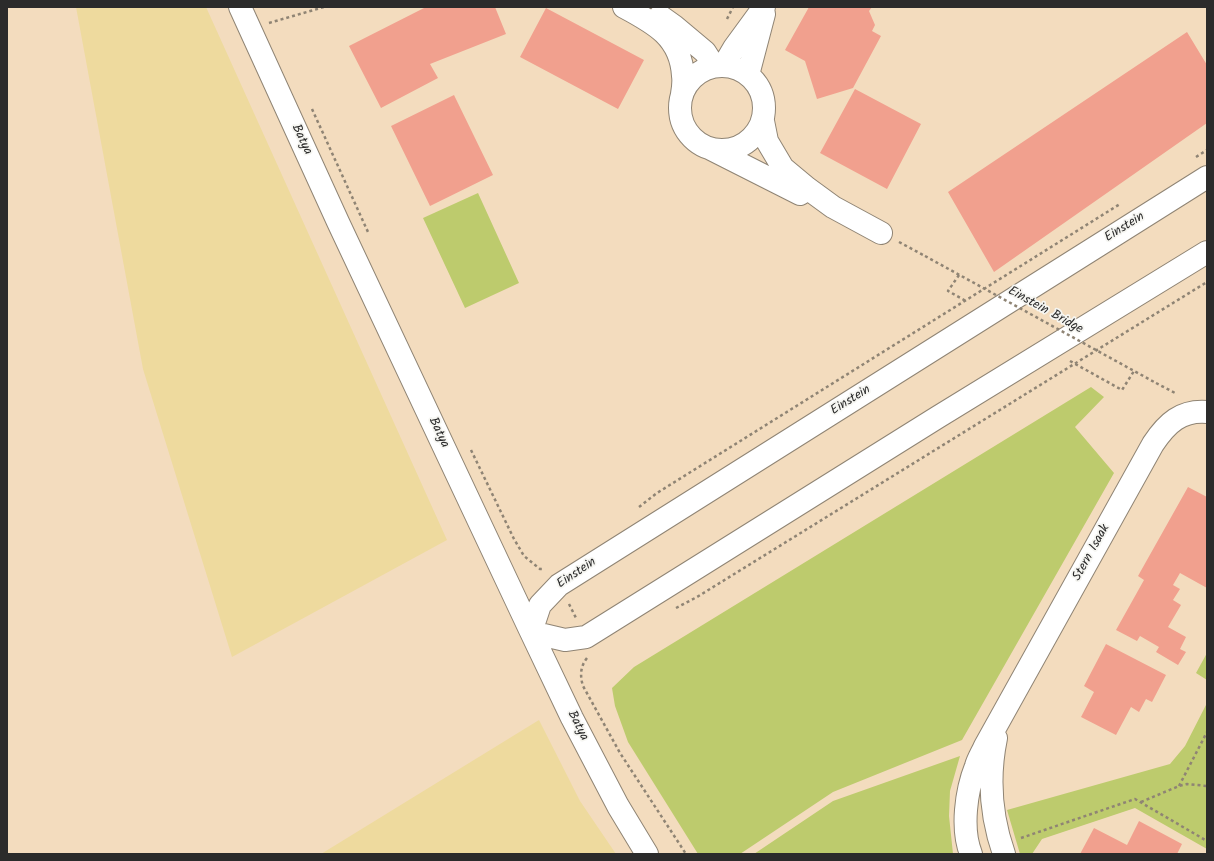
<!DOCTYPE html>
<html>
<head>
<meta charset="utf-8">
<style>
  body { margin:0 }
  #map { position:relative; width:1214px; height:861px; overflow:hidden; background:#f3dcbe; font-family:Kalam,sans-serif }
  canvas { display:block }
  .frame { position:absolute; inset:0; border:8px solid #2b2b2b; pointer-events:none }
</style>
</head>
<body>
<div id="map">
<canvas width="1214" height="861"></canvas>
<div class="frame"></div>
</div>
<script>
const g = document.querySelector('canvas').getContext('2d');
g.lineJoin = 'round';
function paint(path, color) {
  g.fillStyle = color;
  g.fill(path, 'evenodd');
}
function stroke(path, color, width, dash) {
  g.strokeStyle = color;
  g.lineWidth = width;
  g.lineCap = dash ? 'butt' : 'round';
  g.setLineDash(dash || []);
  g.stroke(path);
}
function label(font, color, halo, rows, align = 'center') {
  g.font = font + ' Kalam,sans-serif';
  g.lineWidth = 3.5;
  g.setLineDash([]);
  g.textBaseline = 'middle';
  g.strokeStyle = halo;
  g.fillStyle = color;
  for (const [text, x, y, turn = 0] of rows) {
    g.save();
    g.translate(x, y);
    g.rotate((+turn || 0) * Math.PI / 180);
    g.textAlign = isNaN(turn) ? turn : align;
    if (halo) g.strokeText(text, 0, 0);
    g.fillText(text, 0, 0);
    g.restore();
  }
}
const green = new Path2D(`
  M478 193 519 283 465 308 423 218Z
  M1091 387 1104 397 1075 427 1114 473 962 740 833 792 740 854H698L628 742 615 706 612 688 634 667Z
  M1207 653V680L1196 673Z
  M1207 703V849L1135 808 1042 839 1032 854H1020L1007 810 1170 764 1185 746Z
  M960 756 950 791 949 816 953 854H754L833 801Z`);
const sand = new Path2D(`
  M76 7H206L447 540 232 657 143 369Z
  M539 720 580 801 616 854H321Z`);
const building = new Path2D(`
  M426 7H495L506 34 430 64 438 78 381 108 349 46Z
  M809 7H872L869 11 875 25 872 31 881 36 853 88 817 99 805 61 785 50Z
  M546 8 644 60 618 109 520 57Z
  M1187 32 1207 65V123L994 272 948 192Z
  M855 89 921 124 887 189 820 153Z
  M454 95 493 175 430 206 391 126Z
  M1188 487 1207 497V588L1180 573 1173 585 1180 589 1173 600 1181 605 1168 627 1186 637 1180 649 1186 652 1178 665 1156 652 1159 647 1140 636 1137 641 1116 630 1144 580 1138 576Z
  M1106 644 1166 675 1152 702 1146 699 1139 712 1131 707 1116 735 1081 717 1094 692 1084 686Z
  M1139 821 1182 844 1177 854H1080L1094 828 1127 845Z`);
const path = new Path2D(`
  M727 19 733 7
  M269 23 324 7
  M312 109 368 232
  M1196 157 1207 150
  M899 242 925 256
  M959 275 948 291 966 301
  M1070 361 1122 390 1134 371
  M1156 383 1177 394
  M471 450 514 539 524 556 540 569H544
  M639 507 657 493 1120 204
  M569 604 576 618
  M676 608 697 597 1207 282
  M587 658C580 667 580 676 583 686L620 753 686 854
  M1179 786 1207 732
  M1141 802 1179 786 1187 784 1207 786
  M1021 838 1135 799 1207 841`);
const minor = new Path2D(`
  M240 7 338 222 531 632 572 718 618 806 647 854
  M624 7C654 23 681 37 683 76 684 82 683 88 682 94
  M660 16 674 26 705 52 714 66
  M724 65 734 48 764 7
  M680 108a42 42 0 1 1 84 0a42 42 0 1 1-84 0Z
  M748 75 764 14
  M763 121 767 141 783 168 807 188 833 207 881 233
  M711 149 800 194
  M1207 177 559 585 540 605 531 632 565 640 586 637 938 417 1207 252
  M996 738C988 777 991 817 1004 854
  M971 854C961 829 966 791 976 766 978 759 982 753 985 746L1153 444C1167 423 1181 410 1207 412`);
const pathBridge = new Path2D(`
  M925 256 1156 383`);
const streetNames = [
  ["Batya",301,140,65],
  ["Einstein",1125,228,-32],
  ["Einstein Bridge",1045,311,29],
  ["Einstein",851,401,-32],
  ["Batya",438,433,65],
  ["Stern Isaak",1092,553,-61],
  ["Einstein",577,574,-34],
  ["Batya",577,726,63]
];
paint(green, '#bdcb6d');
paint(sand, '#eeda9e');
paint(building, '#f1a08e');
stroke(minor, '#8f8474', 24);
stroke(path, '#8f8474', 2.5, [3, 3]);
stroke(minor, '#fff', 22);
stroke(pathBridge, '#8f8474', 2.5, [3, 3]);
label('13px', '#2b2b2b', '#f6f6f2', streetNames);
</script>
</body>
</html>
